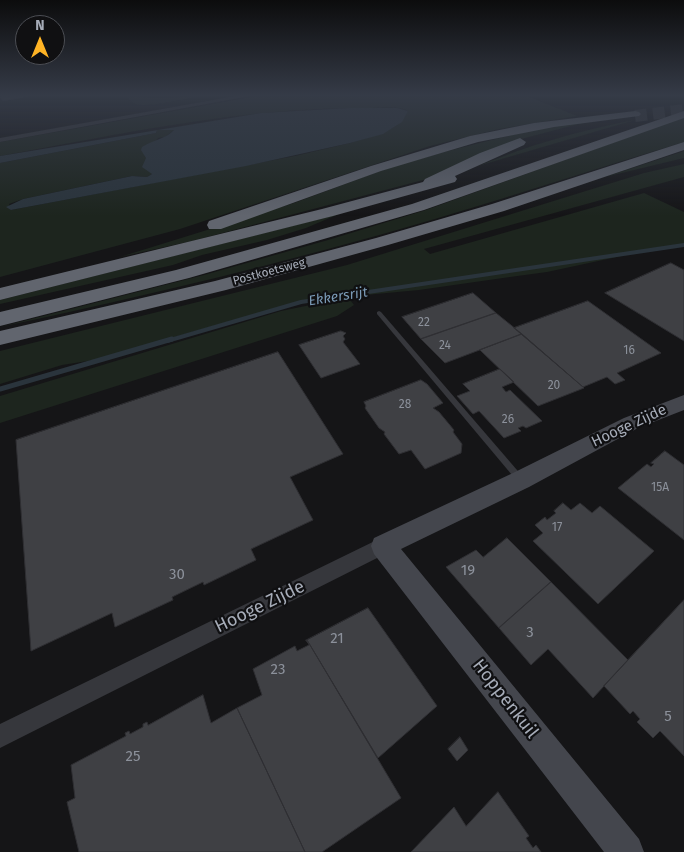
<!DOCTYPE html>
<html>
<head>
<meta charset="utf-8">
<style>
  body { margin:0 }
  #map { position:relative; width:684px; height:852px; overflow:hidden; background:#151517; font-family:"Fira Sans",sans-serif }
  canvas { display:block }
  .north { position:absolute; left:15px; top:15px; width:50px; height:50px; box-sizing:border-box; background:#101012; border:1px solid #4c4e54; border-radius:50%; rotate:0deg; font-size:14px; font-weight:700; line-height:20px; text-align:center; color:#a6acb8 }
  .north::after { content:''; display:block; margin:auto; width:18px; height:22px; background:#ffb425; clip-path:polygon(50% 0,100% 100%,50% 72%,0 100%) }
</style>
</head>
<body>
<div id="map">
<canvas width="684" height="852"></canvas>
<div class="north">N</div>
</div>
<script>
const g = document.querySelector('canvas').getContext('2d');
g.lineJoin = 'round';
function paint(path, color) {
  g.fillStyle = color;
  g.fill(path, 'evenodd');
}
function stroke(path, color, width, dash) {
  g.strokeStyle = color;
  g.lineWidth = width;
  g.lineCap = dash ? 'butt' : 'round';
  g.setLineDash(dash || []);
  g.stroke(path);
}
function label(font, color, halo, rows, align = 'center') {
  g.font = font + ' "Fira Sans",sans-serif';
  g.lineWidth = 4.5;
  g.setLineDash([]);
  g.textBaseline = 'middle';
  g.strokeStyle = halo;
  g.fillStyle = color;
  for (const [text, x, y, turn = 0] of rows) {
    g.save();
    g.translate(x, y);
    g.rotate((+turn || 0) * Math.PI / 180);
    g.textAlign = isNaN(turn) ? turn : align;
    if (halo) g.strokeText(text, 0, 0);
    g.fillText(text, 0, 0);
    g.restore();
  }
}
const green = new Path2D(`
  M127 96 158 98 202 96C186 98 150 108 136 104 132 103 129 100 127 96Z
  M257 96H527L577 116 499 129 430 146 180 229 0 277V163L156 133 157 130H174L165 137 158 138 145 154 152 174 147 177 132 176 23 199 9 204 11 210 295 156 350 143 383 133 396 126 408 111C398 105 379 108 367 108 244 107 121 134 0 156V142Z
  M684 117V142C601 167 519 194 435 219 292 261 146 296 0 327L204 275 328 240 426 210Z
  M594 120 521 139 427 179 192 241 120 257 294 203 391 167 444 152 544 127Z
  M635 120 478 166C530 145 580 130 635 120Z
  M684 151V158L605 177Z
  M684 164V177L424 249 430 254 644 193 684 212V246L645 251 547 272 510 277 419 290 301 301 94 360 62 365 0 384V351L347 265 644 173Z
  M339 214 306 228 267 240 202 255 173 265 0 304V300Z
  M335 300 351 301 354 305 337 316 0 423V396L281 311Z`);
const water = new Path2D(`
  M350 108H397L408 111 402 122 383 134 350 143 246 166 11 210 6 207 23 199 132 176 147 177 152 174 142 167 146 158 141 150 142 147C152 140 166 139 174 130H157L156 133 0 163V156L261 113Z`);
const streamFar1 = new Path2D(`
  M167 341 301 302 684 245`);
const stream = new Path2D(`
  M0 389 172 339`);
const building = new Path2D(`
  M0 96H29L3 101Z
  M671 263 684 270V341L605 293Z
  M473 293 496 313 421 339 402 317Z
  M588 301 661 353 617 373 625 380 615 384 607 377 583 387 514 328Z
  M496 313 522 334 445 363 421 339Z
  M341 331 346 333 343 336 345 339 343 342 360 364 321 378 299 345Z
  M522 334 583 387 584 388 538 406 480 350Z
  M278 352 343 454 290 477 313 520 251 549 256 560 204 585 203 582 172 597 173 600 115 627 112 613 31 651 16 440Z
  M500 369 514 382 502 387 506 392 510 390 542 421 526 428 523 426 518 428 521 431 504 438 479 411 473 414 457 396 470 391 463 384Z
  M421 380 427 384 443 403 433 408 439 412 454 430 453 432 462 444 461 453 425 469 411 450 399 454 384 434 385 432 379 428 365 408 366 406 364 402Z
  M665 451 684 465V540L618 488 647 464 651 467 654 464 651 463Z
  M563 503 571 510 580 503 592 513 600 506 654 551 598 604 533 541 543 533 535 525 545 517 547 520 556 513 554 511Z
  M507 538 551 582 499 628 446 567 476 550 483 557Z
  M551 582 628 660 593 698 548 649 531 665 499 628Z
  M684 600V756L660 731 653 738 637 722 640 719 633 711 630 714 604 686Z
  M368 608 437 706 378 758 307 640Z
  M306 640H307L401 798 322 852H305L237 708 262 695 253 669 295 646 297 651 309 645Z
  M203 695 211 723 237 708 305 852H79L67 802 75 798 71 765 126 736 125 733 129 731 130 734 143 727V724L147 722 148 725Z
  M460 737 468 750 457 761 448 749Z
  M498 792 529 836 526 838 533 848 536 845 541 852H411L454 807 466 826Z`);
const highwayTunnel = new Path2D(`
  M635 116 684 110`);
const lane = new Path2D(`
  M379 311 381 312 523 477 524 479 523 481 520 483 517 481 377 314V312Z`);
const street = new Path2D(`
  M235 96H250L0 142V138Z
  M383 537 389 540 392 546 389 552 0 748V724Z`);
const secondary = new Path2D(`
  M684 395V410L638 428 529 487 401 549 639 839 644 852H604L374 554 371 546 374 538 513 473 624 418Z`);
const highway = new Path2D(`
  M635 111 639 112 641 114 639 116 554 127 478 142 381 171 221 229H209L207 225 209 221 371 166 470 136 534 123Z
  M684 111V118L424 210 189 278 0 326V312L176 270 412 204Z
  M520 138 526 142 524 145 455 176 457 179 455 182 333 216 0 300V288L322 209 423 182 425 179 480 153Z
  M684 142V150L504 211 388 245 226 290 0 345V331L215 281 376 238 492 204Z`);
const farStreetnames = [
  ["Postkoetsweg",269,272,-15]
];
const numberNames = [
  ["22",424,323],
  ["24",445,346],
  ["16",629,351],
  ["20",554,386],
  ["28",405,405],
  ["26",508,420],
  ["15A",660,488],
  ["17",557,528]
];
const farWaternames = [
  ["Ekkersrijt",338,297,-9]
];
const streetNames = [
  ["Hooge Zijde",629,426,-25]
];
const nearNumbernames = [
  ["19",468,571],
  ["30",177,575],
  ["3",530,633],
  ["21",337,639],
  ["23",278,670],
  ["5",668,717],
  ["25",133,757]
];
const nearStreetnames = [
  ["Hooge Zijde",260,607,-26],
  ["Hoppenkuil",505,699,52]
];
paint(green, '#1d251e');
paint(water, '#2a343c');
stroke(streamFar1, '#2a343c', 4);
stroke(stream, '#2a343c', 5);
paint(building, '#3f4044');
stroke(building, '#2f2f33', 1);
stroke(highwayTunnel, '#323337', 12, [12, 6]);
paint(lane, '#36373c');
paint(street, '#36373c');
paint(secondary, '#44464d');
paint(highway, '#61656e');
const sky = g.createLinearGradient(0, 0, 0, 216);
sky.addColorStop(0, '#0c0c0d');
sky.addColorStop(0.44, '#353b47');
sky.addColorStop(1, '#353b4700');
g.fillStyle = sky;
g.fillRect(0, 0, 684, 216);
label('12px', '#a6acb8', '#101012', farStreetnames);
label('12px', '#8c919b', null, numberNames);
label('italic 14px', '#7a9ab6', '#101012', farWaternames);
label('15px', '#a6acb8', '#101012', streetNames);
label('15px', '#8c919b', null, nearNumbernames);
label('18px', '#a6acb8', '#101012', nearStreetnames);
</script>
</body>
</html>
